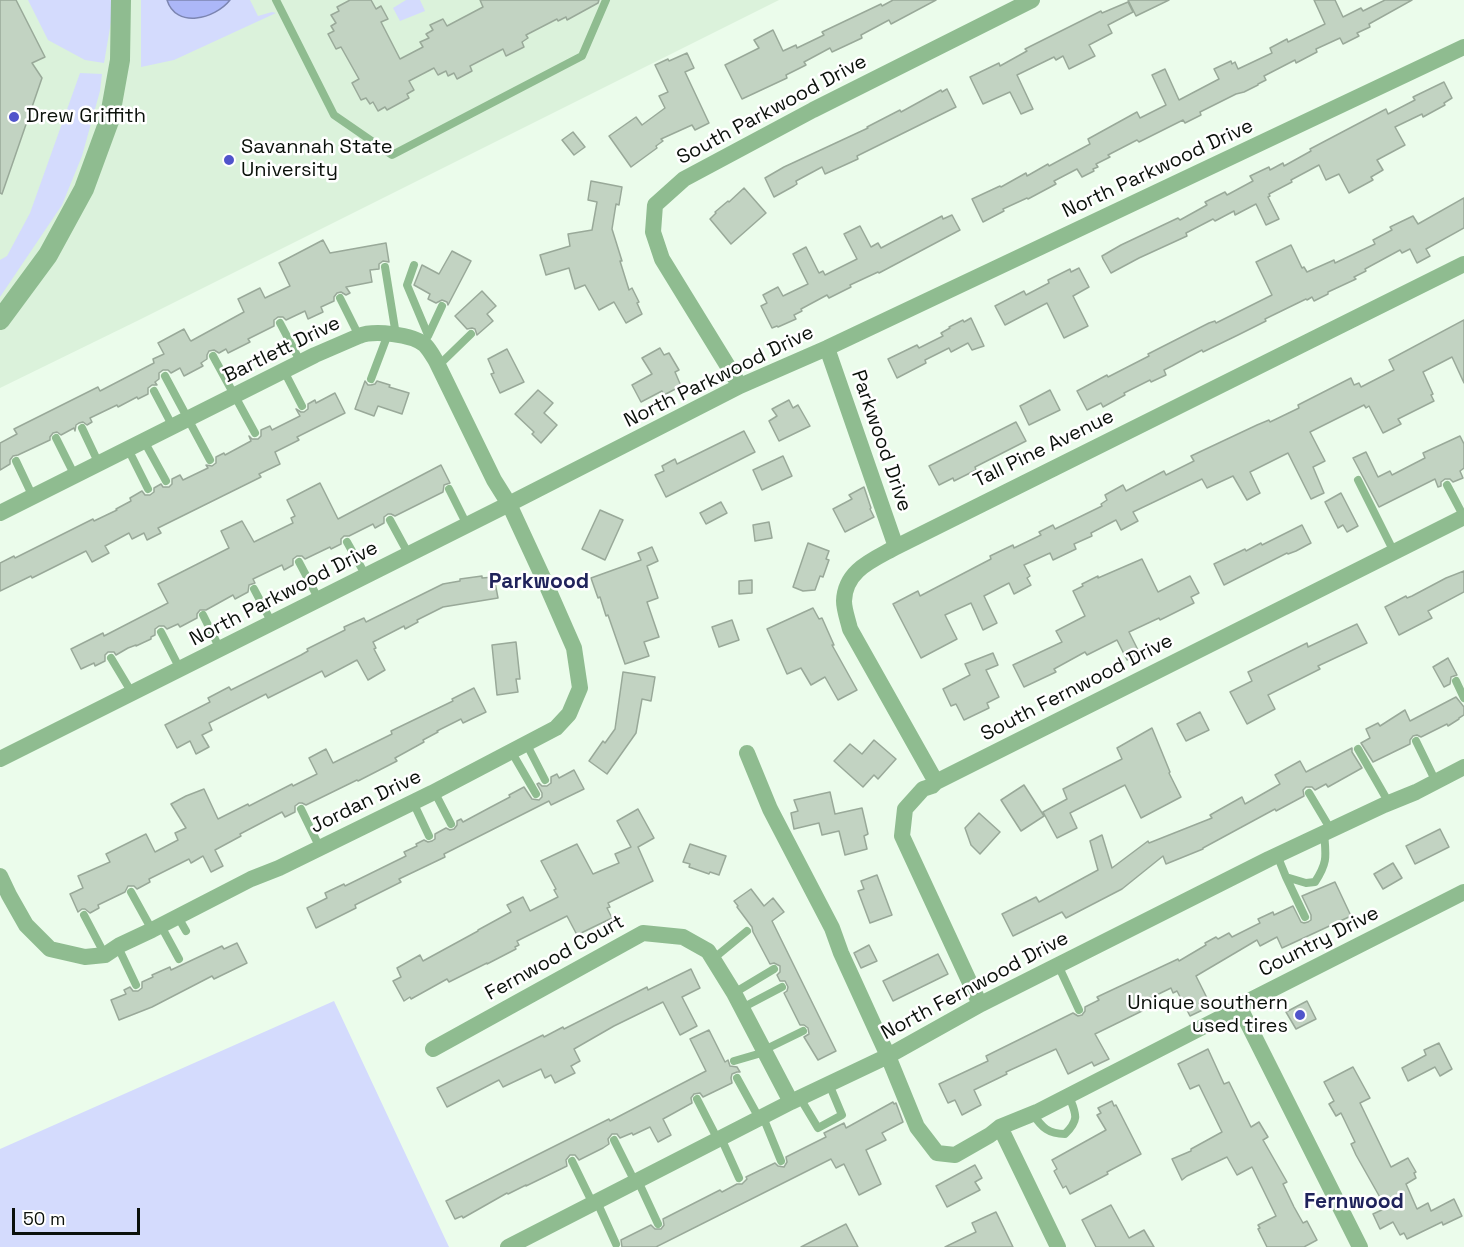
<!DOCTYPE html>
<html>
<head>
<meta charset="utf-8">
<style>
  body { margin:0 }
  #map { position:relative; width:1464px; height:1247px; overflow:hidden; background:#ebfceb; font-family:"Space Grotesk",sans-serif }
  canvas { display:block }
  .scale { position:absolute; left:12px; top:1208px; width:128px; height:27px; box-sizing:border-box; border:3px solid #0b110b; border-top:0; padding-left:8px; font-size:18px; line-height:21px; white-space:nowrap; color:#0b110b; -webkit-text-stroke:4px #fff; paint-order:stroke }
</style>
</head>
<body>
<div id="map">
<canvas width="1464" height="1247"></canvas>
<div class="scale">50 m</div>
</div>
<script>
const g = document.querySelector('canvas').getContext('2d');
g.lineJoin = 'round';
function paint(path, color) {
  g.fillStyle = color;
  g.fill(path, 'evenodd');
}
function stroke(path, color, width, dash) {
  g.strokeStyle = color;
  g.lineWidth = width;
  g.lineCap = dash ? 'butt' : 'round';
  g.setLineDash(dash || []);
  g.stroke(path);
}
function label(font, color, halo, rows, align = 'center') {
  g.font = font + ' "Space Grotesk",sans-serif';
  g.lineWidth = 5;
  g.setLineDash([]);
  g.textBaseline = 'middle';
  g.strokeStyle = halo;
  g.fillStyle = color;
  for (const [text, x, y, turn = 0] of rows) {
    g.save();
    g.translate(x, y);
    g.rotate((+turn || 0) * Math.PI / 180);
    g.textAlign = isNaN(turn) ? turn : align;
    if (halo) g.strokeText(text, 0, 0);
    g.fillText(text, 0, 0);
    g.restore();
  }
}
const built = new Path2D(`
  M0 0H779L137 321 0 388Z`);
const green = new Path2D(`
  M28 0H111V22L104 63 85 60 48 40Z
  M141 0H250L258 16 272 12 276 13 174 60 141 67Z
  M406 0H420L425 11 400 21 393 8Z
  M80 73 102 74 100 91 82 156 62 205 0 297V260L7 256 30 213Z
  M334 1001 449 1247H0V1149Z`);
const water = new Path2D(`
  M167 0H230C215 19 176 29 167 0Z`);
const building = new Path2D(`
  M0 0H16L45 57 32 63 42 78 2 194 0 193Z
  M350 0H371L376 9 381 6 388 19 381 22 400 59 423 47 420 42 429 38 426 34 433 30 430 25 443 19 447 26 483 7 480 0H599L598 3 567 20 566 17 558 21 557 19 526 35 528 38 522 42 524 47 506 56 503 49 470 66 472 71 457 79 454 73 448 76 446 71 438 75 434 68 409 81 414 90 407 94 409 98 387 110 385 107 378 111 373 102 370 104 366 98 361 100 352 83 359 79 341 47 336 49 328 34 334 31 331 26 336 23 331 15 339 11 337 7Z
  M893 0H936L891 24 889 20 861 35 862 38 832 52 830 48 804 62 806 65 786 75 787 78 742 99 725 65 759 48 754 40 773 30 783 51 796 45 797 48 824 35 822 32 881 4 882 6Z
  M1128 0H1169L1136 16Z
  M1314 0H1335L1343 17 1361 8 1363 11 1385 0H1412L1369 24 1370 27 1357 33 1359 36 1343 44 1340 38 1316 49 1317 52 1296 63 1295 60 1264 76 1266 80 1258 84V85L1244 92 1236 94 1200 112 1201 115 1185 123 1183 120 1139 142 1137 140 1108 155 1110 157 1096 164 1098 167 1093 169 1094 171 1082 177 1077 169 1054 181 1056 184 1028 199 1027 198 1003 209 1004 211 983 222 972 199 1000 186 1001 187 1026 173 1027 176 1048 164 1049 166 1090 144 1088 139 1137 112 1140 118 1166 105 1152 75 1165 69 1179 100 1219 79 1214 69 1231 61 1232 64 1235 62 1238 69 1272 53 1270 48 1287 39 1288 42 1325 24Z
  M1128 2 1133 12 1108 25 1112 33 1089 45 1095 56 1069 69 1063 56 1056 60 1054 57 1017 75 1033 109 1021 114 1010 92 983 104 970 77 999 63 1000 66 1027 51 1025 49 1101 11 1102 13Z
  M687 53 694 68 685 72 709 123 695 130 692 125 661 139 663 141 656 146 657 148 631 167 609 136 636 117 642 125 665 108 659 96 668 92 655 65 668 59 669 61Z
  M1444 82 1452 98 1444 103 1445 105 1423 117 1422 114 1395 127 1405 145 1377 160 1383 170 1371 177 1373 180 1349 193 1339 174 1326 180 1319 165 1291 180 1292 182 1269 194 1270 196 1268 197 1279 219 1266 225 1256 204 1235 215 1234 211 1215 221 1213 219 1186 233 1187 236 1139 258 1111 273 1103 259 1102 256 1121 245 1178 218 1180 220 1207 205 1205 202 1225 192 1227 195 1253 181 1250 176 1269 167 1270 170 1283 163 1284 166 1311 151 1310 149 1386 109 1388 114 1415 100 1413 97Z
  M947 89 956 107 857 156 858 159 825 174 822 167 796 181 797 184 794 186 774 197 765 178 784 167 868 128 867 127 900 110 901 112 941 90 942 92Z
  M573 132 585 147 574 155 562 140Z
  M591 181 622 187 619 205 616 204 612 229 622 261H620L629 290 632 288 639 302 637 303 642 314 626 323 614 302 599 310 585 285 575 289 569 268 546 275 540 255 570 246 568 234 592 230 597 202 588 200Z
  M744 188 766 213 731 244 710 219 716 213 715 212 728 201 729 202Z
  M1464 198V228L1426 249 1430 256 1417 263 1410 249 1402 253 1400 250 1365 269 1366 271 1354 277 1356 279 1328 292V294L1314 301 1312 297 1307 300 1306 299 1265 319 1266 321 1238 335 1203 352 1202 350 1172 366 1164 370 1166 375 1151 382 1150 380 1124 393 1125 395 1103 407 1101 403 1087 410 1077 391 1107 375 1108 377 1149 356 1148 354 1209 323 1215 321 1216 323 1272 295 1256 262 1291 245 1302 268 1304 267 1307 272 1334 260 1335 263 1375 244 1373 240 1392 230 1390 227 1413 216 1418 224Z
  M952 215 960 230 879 273 878 272 850 285 851 287 829 298 827 295 801 309 802 311 794 315 796 319 778 327 777 326 772 328 761 306 767 303 763 295 778 287 783 296 808 284 793 254 806 247 819 273 823 271 825 275 857 259 844 234 860 226 871 247 878 243 881 248 942 216 943 219Z
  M323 240 330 253 386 243 389 262 383 261 379 264V269L370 270 372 282 346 287 350 293 346 295 341 292 337 293 334 297V301L321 307 323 312 308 319 305 311 286 320 283 317H278L274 320V326L248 339 250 342 228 353 226 349 219 353 214 350 209 351 207 355V359L201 363 203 366 184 376 180 368 171 373 168 370H163L159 373V379L155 382 157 385H152L148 388V394L138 399 137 397 118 407 117 405 90 418 92 422 87 425 83 422 79 423 76 425 75 431 74 428 61 435 57 432 53 433 50 437V440L18 455 13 456 10 460V464L0 470V443L17 434 14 429 98 387 100 391 154 363 153 359 164 354 158 343 184 329 190 340 191 341 244 312 238 299 260 288 265 298 290 286 279 263Z
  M452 251 471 261 448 305 447 302 442 300 436 303 428 299 430 294 414 285 422 265 439 274Z
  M1079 268 1089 287 1073 296 1088 326 1064 338 1047 303 1005 325 995 306 1024 291 1026 295 1049 283 1048 280 1070 269 1071 272Z
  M482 291 496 306 487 314 493 321 477 335 475 329 472 328 467 329 455 316Z
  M971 318 984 346 972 350 968 343 951 352 949 348 925 360 926 363 897 378 888 359 917 345 919 348 943 336 941 333 950 328 949 327 963 320 964 322Z
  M1464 320V383L1452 357 1423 372 1433 394 1431 395 1434 401 1398 419 1401 424 1383 433 1369 406 1366 408 1364 405 1310 432 1325 461 1313 467 1324 493 1311 499 1288 453 1250 472 1260 493 1247 500 1233 476 1207 488 1202 479 1133 512 1138 521 1121 530 1116 520 1091 533 1092 536 1074 544 1076 549 1053 560 1050 553 1024 565 1030 576 1027 578 1031 585 1014 594 1009 583 984 596 997 623 983 630 971 603 945 615 957 639 921 658 893 604 918 591 920 596 991 559 990 556 1013 545 1014 548 1041 535 1039 532 1053 525 1055 529 1102 506 1101 504 1107 500 1105 495 1123 485 1126 491 1164 471 1166 475 1194 461 1191 456 1257 425 1269 420 1270 422 1299 408 1298 405 1351 378 1354 385 1359 383 1361 387 1394 370 1389 360Z
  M660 348 664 355 669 353 679 370 675 372 681 386 664 395 662 391 641 402 632 385 652 374 642 358Z
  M507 349 524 382 500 393 491 374 494 373 488 359Z
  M365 381 368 385H371L375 384 377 381 390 385 389 387 409 393 402 414 378 406 374 416 355 409Z
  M538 390 553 403 544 413 557 425 541 443 532 434 534 432 515 414Z
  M1050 390 1060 410 1029 425 1020 406Z
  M335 393 345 413 297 437 299 440 275 452 280 464 259 474 261 477 158 528 161 533 147 540 144 533 132 539 129 533 105 546 109 553 92 562 86 551 32 578 31 576 0 591V563L14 556 15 558 93 519 94 521 117 510 116 509 131 501 130 498 142 491 145 495H150L154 492V488L161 484 163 487H169L172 484V479L180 475 183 480 208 468 206 465 212 466 216 463V457L224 453 225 455 251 441 249 436 252 439H258L261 436V430L270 426 272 430 300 416 296 409 301 412H304L308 409V404L315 400 316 403Z
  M789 400 793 408 798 405 810 426 779 441 769 421 777 416 772 409Z
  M1016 422 1026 441 975 467 976 470 954 481 953 478 939 485 929 466Z
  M744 431 755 452 666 497 655 475 664 471 662 466 675 459 677 464Z
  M1460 436 1464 444V468L1460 471 1463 478 1453 482 1450 479H1445L1441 482V486L1438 487 1435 479 1379 507 1353 458 1366 452 1378 477 1390 471 1392 475 1425 458 1423 453Z
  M783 456 792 476 762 490 753 470Z
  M441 465 450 483 444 485 443 492 395 516 391 514H388L384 517V523L375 528 373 524 349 536H344L341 539V544L331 549 330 547 305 559 302 556H297L293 559V565L284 570 282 565 253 579 255 583 249 585 248 592 235 599 233 595 206 610H200L197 614V618L180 627 178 624 167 629 164 626H159L155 629V635L151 637V639L136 646V645L128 648 116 655 114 652H108L105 655V661L95 666 94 663 81 669 71 649 103 633 104 636 168 603 158 584 229 548 221 531 242 521 254 542 293 523 291 518 295 516 287 500 320 483 338 519Z
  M864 487 871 508 870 509 874 517 845 532 833 509 852 499 849 495Z
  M1341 493 1358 526 1347 532 1343 525 1338 528 1325 502Z
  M721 502 727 513 706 524 700 513Z
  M600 510 623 520 605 560 582 549Z
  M769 522 772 538 755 541 753 525Z
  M1302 525 1311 543 1296 551 1288 554 1287 553 1224 585 1214 564 1245 549 1246 551 1261 543 1262 545Z
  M808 543 829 551 826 559 829 560 823 577 820 576 815 590 803 591 793 587Z
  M652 547 658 561 647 566 658 598 647 602 659 637 644 642 649 656 625 664 608 615 606 616 600 597 598 598 591 578 641 560 638 553Z
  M1142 559 1158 592 1190 576 1199 593 1191 597 1194 603 1160 620 1159 618 1129 632 1140 654 1127 660 1117 640 1087 655 1085 652 1054 669 1056 672 1024 687 1013 665 1062 642 1056 631 1085 616 1073 591 1083 586 1082 584 1098 576V578Z
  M1464 571V592L1428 611 1432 618 1399 635 1385 607 1406 596 1407 598 1412 596 1446 578Z
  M482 576V578L494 577 498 598 443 607 417 620 418 622 405 629 404 626 373 642 376 648 374 649 385 670 368 680 357 660 325 677 322 671 268 698 266 694 209 723 212 730 202 735 209 747 196 754 190 741 177 748 165 725 210 702 208 698 229 687 231 690 301 655 308 651 307 649 345 630 344 627 364 618 366 622 443 584 460 581V579Z
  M752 580V593L739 594V581Z
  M813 608 819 619 822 618 834 645H832L857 690 838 700 825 677 811 685 801 668 787 674 767 629Z
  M732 620 739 640 719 647 712 627Z
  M1357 624 1367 643 1318 666 1320 669 1268 695 1275 709 1247 724 1230 692 1252 681 1248 672 1307 643 1308 647Z
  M516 642 520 679H516L518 692 497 695 492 645Z
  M993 653 998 665 986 670 999 697 987 703 989 708 964 720 956 704 951 706 943 689 970 675 965 664Z
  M1448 658 1457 675 1451 677 1450 684 1444 687 1433 667Z
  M623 672 655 677 651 701 642 699 636 733 607 774 589 761 603 741 605 743 615 729Z
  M474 688 486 712 463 723 461 719 437 731 438 732 423 740 424 742 395 758 397 761 358 781 357 780 306 805 302 803H299L295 806V812L285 817 282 812 240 834 241 836 215 850 223 866 211 872 203 856 191 863 189 859 149 879 150 882 137 889 134 886H128L125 892 98 905 99 908 90 913 85 909H82L78 912 70 894 83 888 78 876 110 862 106 854 146 834 155 852 178 840 175 833 186 828 171 804 186 796 204 789 218 819 248 804 249 806 292 784 293 786 317 774 309 758 326 749 333 763 392 734 391 731 453 701 452 699Z
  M1456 697 1464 707V715L1459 718V719L1448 726 1447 724 1421 737 1417 735 1413 736 1410 740V744L1373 762 1361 743 1370 738 1366 729 1378 723 1380 726 1405 710 1410 721Z
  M1200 712 1209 730 1186 741 1177 724Z
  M1152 728 1170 772 1169 773 1181 797 1141 818 1125 785 1070 813 1077 828 1057 838 1043 812 1067 799 1063 789 1122 759 1117 748Z
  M874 740 896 759 878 779 874 775 863 787 834 761 850 744 862 754Z
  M1352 748V752L1362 768 1328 787 1326 784 1315 790 1312 787H1306L1303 790 1304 796 1276 811 1275 809 1203 848V849L1166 864 1163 856 1122 889 1066 918 1062 912 1013 936 1002 914 1036 897 1039 902 1098 870 1090 841 1102 835 1112 868 1148 841 1149 843 1212 818 1210 815 1242 797 1245 804 1280 784 1275 775 1300 761 1306 772Z
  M574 770 584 789 551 805 549 801 444 854 445 857 399 879 401 882 355 905 356 908 316 928 307 908 327 898 325 893 344 884 345 886 406 856 404 852 417 846 416 844 424 840 428 842 432 841 435 839V834L446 828 450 830 454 829 457 825V821L461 819 463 822 491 807 510 797 509 795 524 787 532 799 539 800 542 797V793L537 784 539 783 542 786H547L551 783V777L557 774 559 778Z
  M1024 785 1044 816 1021 831 1001 800Z
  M830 792 835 814 862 808 868 834 864 836 867 849 845 855 839 831 822 835 819 823 794 829 791 813 798 811 794 800Z
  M638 809 654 838 638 847 653 881 608 903 610 907 607 908 612 918 577 935 567 916 517 941 519 945 515 947 516 949 487 964V963L449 982 447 979 411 999 410 997 404 1001 393 981 401 977 397 968 420 955 423 961 478 931V930L511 912 507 905 523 897 530 911 558 897 554 890 556 889 541 861 577 844 593 874 619 863 615 854 631 847 617 821Z
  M979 813 1000 832 980 854 971 845 965 828Z
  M1440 829 1449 847 1415 864 1406 846Z
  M690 844 726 856 719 875 710 872 709 874 689 867 690 864 683 862Z
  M1393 863 1402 878 1383 889 1374 874Z
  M877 875 892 915 870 923 858 891 864 889 861 881Z
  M1335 882 1351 916 1282 948 1277 937 1260 946 1257 940 1196 976 1211 1006 1190 1016 1177 991 1173 993 1171 988 1138 1004 1142 1011 1095 1034 1109 1059 1094 1066 1092 1062 1068 1074 1056 1049 1006 1072 1007 1074 974 1090 981 1105 962 1115 955 1100 948 1103 939 1084 988 1061 986 1056 1073 1013 1078 1016 1082 1015 1085 1011V1007L1099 1000 1097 997 1178 959 1179 961 1206 945 1205 943 1216 937 1218 939 1229 933 1232 937 1260 923 1258 919 1273 912 1274 915 1293 906 1301 922 1304 923 1308 922 1311 920V915L1302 896Z
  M751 889 764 906 773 898 784 912 772 921 836 1051 818 1060 804 1037 809 1034 808 1028 804 1025H800L784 993 787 991 788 987 785 981H780L777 975 780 972V966L774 963 770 964 753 932 752 927 737 907 738 906 734 901Z
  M237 943 247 963 214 979 212 976 152 1007 119 1020 111 1000 126 994 124 990 130 987 133 991H138L142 988V982L153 977 152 975 170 967 171 970 222 946 224 949Z
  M869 945 877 961 861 968 854 953Z
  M938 954 948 974 893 1001 883 981Z
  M691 969 700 988 682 997 697 1026 680 1035 663 1002 614 1026 574 1049 580 1061 571 1066 575 1073 555 1083 551 1075 545 1078 541 1069 503 1087 499 1080 447 1107 437 1088 543 1035 544 1037 563 1027 564 1029 647 987 648 990Z
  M1307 1001 1316 1019 1296 1029 1286 1012Z
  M709 1030 725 1062 728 1060 730 1066 737 1067 740 1072H737L732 1074 731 1078 732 1083 703 1097 700 1093 694 1094 691 1098 692 1103 663 1119 671 1135 658 1142 650 1127 633 1135 632 1133 620 1138 617 1134H612L608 1139 609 1144 603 1148 579 1160 575 1155H570L566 1160 567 1166 526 1186V1185L508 1194 507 1193 463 1218 462 1216 455 1219 446 1201 525 1161 609 1119 610 1121 706 1071 690 1039Z
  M1439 1043 1452 1069 1440 1076 1435 1067 1408 1081 1402 1068 1426 1055 1424 1050Z
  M1208 1049 1224 1084 1229 1082 1251 1127 1259 1122 1268 1137 1263 1140 1287 1182 1283 1184 1294 1207 1303 1223 1307 1221 1317 1240 1304 1247H1267L1258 1229 1260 1228 1258 1225 1276 1216 1252 1167 1237 1175 1227 1157 1187 1176 1182 1180 1172 1159 1191 1151V1149L1222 1132 1199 1085 1190 1089 1178 1064Z
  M1353 1067 1370 1098 1360 1103 1391 1167 1408 1158 1416 1172 1414 1173 1416 1178 1406 1184 1417 1209 1428 1203 1431 1211 1454 1199 1462 1216 1443 1225 1442 1222 1407 1239 1404 1233 1400 1235 1393 1222 1380 1229 1373 1214 1386 1208 1356 1155 1351 1144 1355 1142 1341 1113 1336 1116 1329 1104 1334 1101 1324 1082Z
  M1112 1101 1114 1106 1116 1105 1141 1154 1107 1172 1108 1174 1070 1194 1066 1186 1063 1188 1054 1171 1057 1169 1052 1160 1106 1130 1097 1115 1101 1113 1098 1108Z
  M893 1102 894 1104 896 1103 903 1122 882 1133 886 1140 866 1150 881 1184 859 1195 844 1164 836 1168 831 1159 656 1247H622L621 1240 651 1225 655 1229H661L664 1225 663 1219 720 1190 722 1192 737 1184H742L747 1179 746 1177 775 1163 778 1166 784 1167 787 1162 786 1157 826 1137 824 1133 844 1123 846 1128Z
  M975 1165 982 1178 975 1182 980 1190 947 1207 936 1186Z
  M1111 1205 1129 1238 1144 1230 1154 1247H1096L1082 1220Z
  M996 1212 1013 1247H945L976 1232 972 1223Z
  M846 1224 858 1247H801Z`);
const service = new Path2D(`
  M276 0 334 115 392 155 582 56 606 0
  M414 265 407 285 428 335
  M385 267 396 335
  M340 298 359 336
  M280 323 301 363
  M428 336 442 306
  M213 356 255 433
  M438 366 471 334
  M284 371 302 406
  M165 376 210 460
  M371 379 388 334
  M154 391 173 427
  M82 428 99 464
  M56 438 75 476
  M144 441 166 481
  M128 449 148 489
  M16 461 33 497
  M1358 480 1394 552
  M1447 485 1464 517
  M449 489 467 525
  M390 520 409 555
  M347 542 366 576
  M299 562 319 600
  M254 589 272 623
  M203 615 220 649
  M161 632 180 669
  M111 658 132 693
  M1456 681 1464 698
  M1416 741 1436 782
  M526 743 545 780
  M1358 749 1389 803
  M511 751 536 794
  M434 791 451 824
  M1309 793 1331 830
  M413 802 429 836
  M301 809 320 848
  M1277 855 1286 877 1306 883 1315 882C1328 862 1326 856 1324 833
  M1286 877 1305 917
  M131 892 152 930
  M84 915 105 955
  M178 917 186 931
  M161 926 179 959
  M118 947 136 985
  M713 959 747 931
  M1058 965 1079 1010
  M734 993 774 969
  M742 1008 782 987
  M764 1050 803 1031
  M734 1061 765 1052
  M737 1078 759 1118
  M800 1098 818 1128 842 1115 829 1084
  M697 1099 718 1140
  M1033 1114C1042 1128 1049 1134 1065 1134 1080 1119 1076 1114 1069 1096
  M763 1117 781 1161
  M721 1138 739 1178
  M614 1140 635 1182
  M572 1161 593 1204
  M638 1181 658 1224
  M597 1202 616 1244`);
const minor = new Path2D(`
  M827 348 896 547
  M740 386 662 259 653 232 655 205 684 179 813 110 1032 0
  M0 513 315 355 359 336C374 330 412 334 425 345 429 349 433 356 436 361L494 480 509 504 546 584 574 648 580 688 569 714 556 728 432 793 279 868 251 879 152 930 120 945 105 955 85 957 50 949 26 925 9 895 0 876
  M747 753 770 809 832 928 841 953 888 1056 917 1127 937 1153 955 1155 990 1135 1000 1127 1037 1112 1224 1016 1239 1006 1464 892
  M0 759 509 504 740 386 827 348 1464 47
  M936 782 850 629C848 620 844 610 844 601 845 570 873 560 896 547L1464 264
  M981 1004 977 998 902 836 905 809 923 789 932 786 936 782 1464 517
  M1239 1006 1360 1247
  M433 1049 643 933 683 937 708 951 734 993 791 1102
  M1000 1127 1058 1247
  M508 1247 791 1102 888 1056 981 1004 1269 859 1384 805 1416 792 1464 767`);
const tertiary = new Path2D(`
  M0 320 48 255 84 189 109 121 120 60 121 0`);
const markers = [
  [14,117,6,"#5054cb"],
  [229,160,6,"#5054cb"],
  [1300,1015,6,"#5054cb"]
];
const streetNames = [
  ["South Parkwood Drive",772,110,-28],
  ["North Parkwood Drive",1158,169,-25],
  ["Bartlett Drive",282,350,-26],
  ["North Parkwood Drive",719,377,-26],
  ["Parkwood Drive",881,441,71],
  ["Tall Pine Avenue",1044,449,-26],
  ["North Parkwood Drive",284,594,-27],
  ["South Fernwood Drive",1077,688,-27],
  ["Jordan Drive",366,802,-26],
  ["Country Drive",1319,942,-27],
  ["Fernwood Court",555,958,-29],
  ["North Fernwood Drive",975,986,-28]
];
const poiNames = [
  ["Drew Griffith",26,117],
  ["Savannah State",241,148],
  ["University",241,171],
  ["Unique southern",1288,1004,"right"],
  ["used tires",1288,1027,"right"]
];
const neighbourhoodNames = [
  ["Parkwood",539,582],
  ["Fernwood",1354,1202]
];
paint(built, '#dbf2db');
paint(green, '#d4dbfd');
paint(water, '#acb7f8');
stroke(water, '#7c85b1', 1.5);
paint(building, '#c2d3c2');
stroke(building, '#99a999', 1.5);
stroke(service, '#8fbc90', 8);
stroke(minor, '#8fbc90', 16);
stroke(tertiary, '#8fbc90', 20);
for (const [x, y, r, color] of markers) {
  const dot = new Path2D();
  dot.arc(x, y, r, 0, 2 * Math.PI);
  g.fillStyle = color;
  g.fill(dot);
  stroke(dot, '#fff', 2);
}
label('20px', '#0b110b', '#fff', streetNames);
label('20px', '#0b110b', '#fff', poiNames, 'left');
label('bold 21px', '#20235b', '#fff', neighbourhoodNames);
</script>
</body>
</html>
